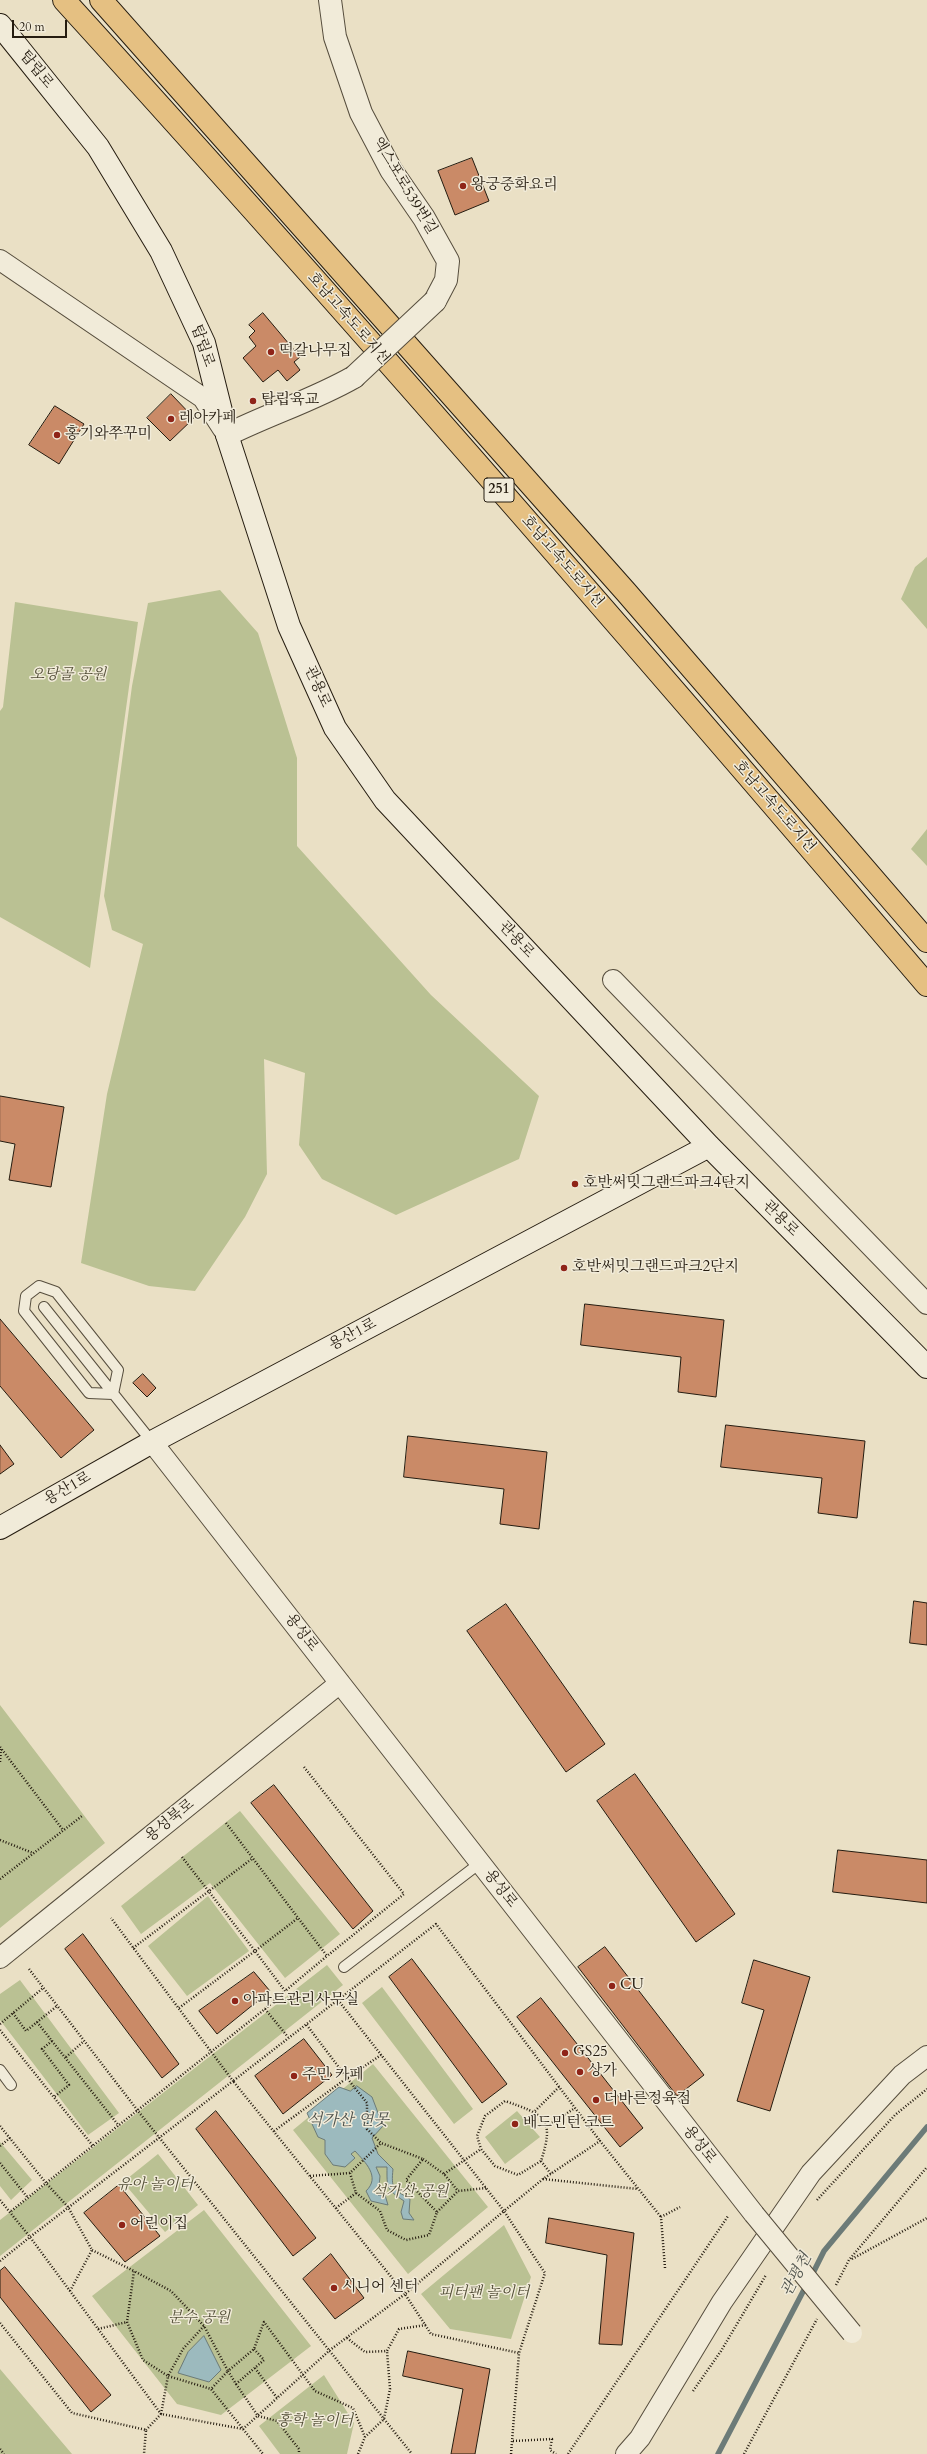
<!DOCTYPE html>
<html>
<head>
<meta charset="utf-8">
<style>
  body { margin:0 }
  #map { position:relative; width:927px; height:2454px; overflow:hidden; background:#eae0c5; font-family:Cardo,serif }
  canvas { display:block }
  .scale { position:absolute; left:12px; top:20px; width:55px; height:18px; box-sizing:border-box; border:2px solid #251c10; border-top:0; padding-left:5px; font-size:12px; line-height:14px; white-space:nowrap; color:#251c10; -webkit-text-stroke:3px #f1ebd9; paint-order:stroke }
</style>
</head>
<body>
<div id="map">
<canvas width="927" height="2454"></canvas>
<div class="scale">20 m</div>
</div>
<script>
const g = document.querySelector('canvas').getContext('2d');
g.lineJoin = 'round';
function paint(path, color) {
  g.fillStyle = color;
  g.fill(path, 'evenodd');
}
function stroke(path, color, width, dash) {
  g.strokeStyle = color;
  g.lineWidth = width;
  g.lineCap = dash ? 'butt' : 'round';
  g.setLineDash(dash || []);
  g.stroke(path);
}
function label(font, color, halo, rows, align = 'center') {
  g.font = font + ' Cardo,"Noto Serif KR",serif';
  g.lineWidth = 3;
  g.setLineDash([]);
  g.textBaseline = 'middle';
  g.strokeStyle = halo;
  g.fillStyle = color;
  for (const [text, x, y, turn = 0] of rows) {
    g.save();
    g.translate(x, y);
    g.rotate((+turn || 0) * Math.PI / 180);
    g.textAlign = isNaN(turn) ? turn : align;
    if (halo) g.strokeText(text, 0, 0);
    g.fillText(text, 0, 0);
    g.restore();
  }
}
const green = new Path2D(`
  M927 557V629L901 599 915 567Z
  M220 590 258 633 297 758V846L431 995 539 1096 519 1159 396 1215 322 1179 299 1145 305 1073 264 1059 267 1174 245 1217 195 1291 149 1286 81 1263 107 1094 143 944 112 930 104 896 132 686 148 603Z
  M15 602 138 622 90 968 0 917V711L3 707Z
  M927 829V866L911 849Z
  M0 1705 105 1843 0 1928Z
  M240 1811 340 1934 285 1978 210 1883 141 1934 121 1906Z
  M208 1896 249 1951 187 1996 148 1946Z
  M327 1965 343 1985 0 2256V2220Z
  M20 1980 119 2113 88 2135 0 2020V1994Z
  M382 1987 473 2109 454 2124 362 2003Z
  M373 2064 488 2207 408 2274 293 2130Z
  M517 2111 540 2137 505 2164 485 2137Z
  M0 2142 32 2180 11 2200 0 2186Z
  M158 2154 198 2205 165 2232 123 2182Z
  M204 2210 311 2346 221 2415 177 2404 92 2296Z
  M504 2225 531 2277 511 2339 450 2329 421 2294Z
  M0 2369 72 2454H0Z
  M324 2375 354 2423 347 2454H280L259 2426Z`);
const water = new Path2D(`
  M357 2086 372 2097 383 2126 372 2138 378 2154 393 2169C391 2189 393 2189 410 2199L409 2213 414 2220 403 2219 401 2212 404 2201C386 2189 387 2188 387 2167H376L380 2176 379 2187 376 2190 378 2195H385L388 2205 371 2201 366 2191C381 2177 365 2162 355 2151L351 2154 355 2158 345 2167 333 2165 325 2154V2140L318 2137 307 2113 339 2087 350 2091Z
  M204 2336 221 2370 209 2382 178 2373 188 2352Z`);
const stream = new Path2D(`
  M811 2277 824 2251 927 2127
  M718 2454 807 2284`);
const building = new Path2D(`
  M472 158 489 201 455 215 438 171Z
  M263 313 300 357 294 362 300 370 287 381 278 370 263 382 243 358 256 346 249 337 255 331 249 325Z
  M171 394 194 418 170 441 147 418Z
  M55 406 84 424 59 464 29 445Z
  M0 1096 64 1107 51 1187 9 1180 15 1144 0 1141Z
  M585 1304 724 1320 716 1397 678 1392 681 1357 581 1345Z
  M0 1319 94 1430 61 1458 0 1386Z
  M143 1374 156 1388 147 1397 133 1383Z
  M726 1425 865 1441 857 1518 818 1513 822 1478 721 1467Z
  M408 1436 547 1452 539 1529 500 1524 504 1489 404 1477Z
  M0 1445 14 1464 0 1474Z
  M914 1601 927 1603V1645L910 1643Z
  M506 1604 605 1744 566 1772 467 1631Z
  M635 1774 735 1914 696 1942 597 1801Z
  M274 1785 373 1911 353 1929 251 1803Z
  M838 1850 927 1860V1903L833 1892Z
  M83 1934 179 2064 162 2078 65 1949Z
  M605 1947 704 2075 677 2096 578 1967Z
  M412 1959 507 2084 482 2103 389 1977Z
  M754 1960 810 1977 770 2111 737 2101 764 2010 742 2003Z
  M254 1972 270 1991 217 2034 199 2011Z
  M541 1998 643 2128 620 2147 517 2017Z
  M304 2039 332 2075 283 2114 255 2076Z
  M216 2111 316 2238 293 2256 196 2129Z
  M119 2185 160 2236 125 2262 84 2213Z
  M549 2218 634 2233 622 2345 599 2344 607 2255 546 2243Z
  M331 2254 364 2298 335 2319 303 2279Z
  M5 2267 111 2395 91 2412 0 2297V2271Z
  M408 2351 490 2369 475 2454H451L463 2389 403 2376Z`);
const path = new Path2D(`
  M0 1747 63 1830
  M0 1762 1 1749
  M304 1767 404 1894 327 1956
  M226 1823 327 1956 285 1991
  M0 1840 33 1853
  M182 1857 255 1951 298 1918
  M0 1879 82 1816
  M133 1948 253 1858
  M29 1969 138 2111 412 2454
  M338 2000 504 2211 543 2179 600 2141 661 2217
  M179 2008 255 1951 285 1991 265 2009
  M13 2013 26 2031 57 2006
  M37 2022 119 2126
  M0 2024 43 1988
  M0 2030 93 2146
  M52 2041 42 2049 69 2085 54 2097
  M66 2057 84 2041
  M535 2111 559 2087
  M0 2126 46 2183 10 2212
  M547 2126 575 2108
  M274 2131 347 2078 306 2024
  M0 2146 10 2138
  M423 2159 444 2174 458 2191
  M541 2161 551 2174
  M0 2163 28 2198
  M350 2173 356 2193 380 2211 387 2230 406 2240 429 2235 437 2212 406 2180 423 2159 381 2143 367 2129V2103L347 2078 381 2055
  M444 2174 481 2149 495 2166 518 2175 541 2161C555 2118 545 2115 505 2101L485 2116 477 2136 481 2149
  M310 2176 350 2173 381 2143
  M543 2179 638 2189
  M0 2200 30 2237 233 2081 111 1918
  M817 2200 895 2115 927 2089
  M336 2208 356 2193
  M437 2212 458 2191 486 2188
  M92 2250 134 2271
  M852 2259 927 2218
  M0 2261 30 2237 161 2414
  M665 2268 661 2217 680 2207
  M836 2285 849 2260 927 2167
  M70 2291 92 2250 68 2207 46 2183 265 2009 288 2037
  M0 2323 72 2413 146 2430 144 2454
  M204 2326 183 2349 168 2376 143 2360 127 2322 134 2271 171 2291 204 2326 228 2371 211 2389
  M98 2329 127 2322
  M347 2338 365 2352 387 2351 399 2329 426 2325
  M254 2349 264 2360 236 2384 228 2371 254 2349 264 2322 315 2391 353 2408 365 2437
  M255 2368 277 2398
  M236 2384 258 2416 277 2421 299 2449V2454
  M693 2391 721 2351 766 2275
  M161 2414 168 2376 211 2389 263 2454
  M146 2430 161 2414 243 2429 330 2350 405 2294 233 2081 436 1924 600 2141
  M513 2441 552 2439 550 2450 556 2454
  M0 2449 4 2454
  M358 2454 365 2437 384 2419 390 2389 387 2351
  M511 2454 519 2353 545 2273 504 2211 405 2294 431 2334 519 2353
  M568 2454 728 2216
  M744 2454 817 2319`);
const service = new Path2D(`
  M39 1286 56 1292 118 1370 113 1394 89 1393 24 1311 26 1296Z
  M44 1307 152 1442
  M344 1967 480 1863
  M0 2070 11 2085`);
const minor = new Path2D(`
  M0 260 203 398 223 429
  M613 980 927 1304
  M152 1442 754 2214
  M0 1958 340 1683
  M626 2454 640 2438 722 2302 811 2173 902 2075 927 2056`);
const tertiary = new Path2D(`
  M330 0 335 37 361 113 391 170 424 218 448 261 446 280 435 301
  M227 435C269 414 314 400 354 377`);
const secondary = new Path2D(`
  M0 25 98 147 161 251 204 343 227 435 289 626 335 728 385 800 709 1146 927 1367
  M0 1528 152 1442 709 1146`);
const motorway = new Path2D(`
  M64 0C358 323 644 653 927 985
  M101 0 626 592 927 941`);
const minorBridge = new Path2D(`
  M754 2214 852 2333`);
const tertiaryBridge = new Path2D(`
  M354 377 435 301`);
const markers = [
  [463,186,4,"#8f2418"],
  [271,352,4,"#8f2418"],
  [253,401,4,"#8f2418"],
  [171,419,4,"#8f2418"],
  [57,435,4,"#8f2418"],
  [575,1184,4,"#8f2418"],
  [564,1268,4,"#8f2418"],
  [612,1986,4,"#8f2418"],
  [235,2001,4,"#8f2418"],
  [565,2053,4,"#8f2418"],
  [580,2072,4,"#8f2418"],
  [294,2076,4,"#8f2418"],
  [596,2100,4,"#8f2418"],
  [515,2124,4,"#8f2418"],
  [122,2225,4,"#8f2418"],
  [334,2288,4,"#8f2418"]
];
const shields = [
  [499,490,30]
];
const shieldNames = [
  ["251",499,490]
];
const streetNames = [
  ["탑립로",36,70,51],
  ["엑스포로539번길",404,186,59],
  ["호남고속도로지선",348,319,49],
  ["탑립로",202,346,71],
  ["호남고속도로지선",562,562,49],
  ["관용로",317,687,66],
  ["호남고속도로지선",774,807,49],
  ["관용로",516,940,47],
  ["관용로",780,1219,45],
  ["용산1로",353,1335,-28],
  ["용산1로",68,1489,-30],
  ["용성로",301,1633,52],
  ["용성북로",170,1821,-39],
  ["용성로",500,1889,52],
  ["용성로",699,2145,52]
];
const poiNames = [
  ["왕궁중화요리",471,186],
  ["떡갈나무집",279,352],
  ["탑립육교",261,401],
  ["레아카페",179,419],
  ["홍기와쭈꾸미",65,435],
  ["호반써밋그랜드파크4단지",583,1184],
  ["호반써밋그랜드파크2단지",572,1268],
  ["CU",620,1986],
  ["아파트관리사무실",243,2001],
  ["GS25",573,2053],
  ["상가",588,2072],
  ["주민 카페",302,2076],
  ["더바른정육점",604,2100],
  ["배드민턴 코트",523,2124],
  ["어린이집",130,2225],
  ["시니어 센터",342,2288]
];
const parkNames = [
  ["오당골 공원",68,676],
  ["유아 놀이터",155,2186],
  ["석가산 공원",410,2193],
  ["피터팬 놀이터",484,2294],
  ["분수 공원",199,2319],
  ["홍학 놀이터",315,2422]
];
const waterNames = [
  ["석가산 연못",348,2121],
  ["관평천",797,2275,-62]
];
paint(green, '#bac193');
paint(water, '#9cbabe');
stroke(water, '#6c7b78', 1);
stroke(stream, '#6c7b78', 5.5);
paint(building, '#ca8a67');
stroke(building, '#251c10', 1);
stroke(service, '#564d3d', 12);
stroke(minor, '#564d3d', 22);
stroke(tertiary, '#564d3d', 24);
stroke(secondary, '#251c10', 24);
stroke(motorway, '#251c10', 24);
stroke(path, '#251c10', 2.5, [1, 2]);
stroke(service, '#f1ebd9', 10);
stroke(minor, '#f1ebd9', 20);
stroke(tertiary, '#f1ebd9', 22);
stroke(secondary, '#f1ebd9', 22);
stroke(motorway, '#e5c082', 22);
stroke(minorBridge, '#564d3d', 22, []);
stroke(tertiaryBridge, '#564d3d', 24, []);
stroke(minorBridge, '#f1ebd9', 20);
stroke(tertiaryBridge, '#f1ebd9', 22);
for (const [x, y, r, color] of markers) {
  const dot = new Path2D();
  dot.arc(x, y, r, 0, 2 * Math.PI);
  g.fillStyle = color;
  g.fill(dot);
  stroke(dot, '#f1ebd9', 1.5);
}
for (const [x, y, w] of shields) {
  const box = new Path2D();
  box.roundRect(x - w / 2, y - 12, w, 24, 3);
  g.fillStyle = '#f1ebd9';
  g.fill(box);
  stroke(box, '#251c10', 1);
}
label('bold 14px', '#251c10', null, shieldNames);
label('15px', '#251c10', '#f1ebd9', streetNames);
label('15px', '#251c10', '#f1ebd9', poiNames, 'left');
label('italic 15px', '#524e37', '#f1ebd9', parkNames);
label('italic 16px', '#4f534d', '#f1ebd9', waterNames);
</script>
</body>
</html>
